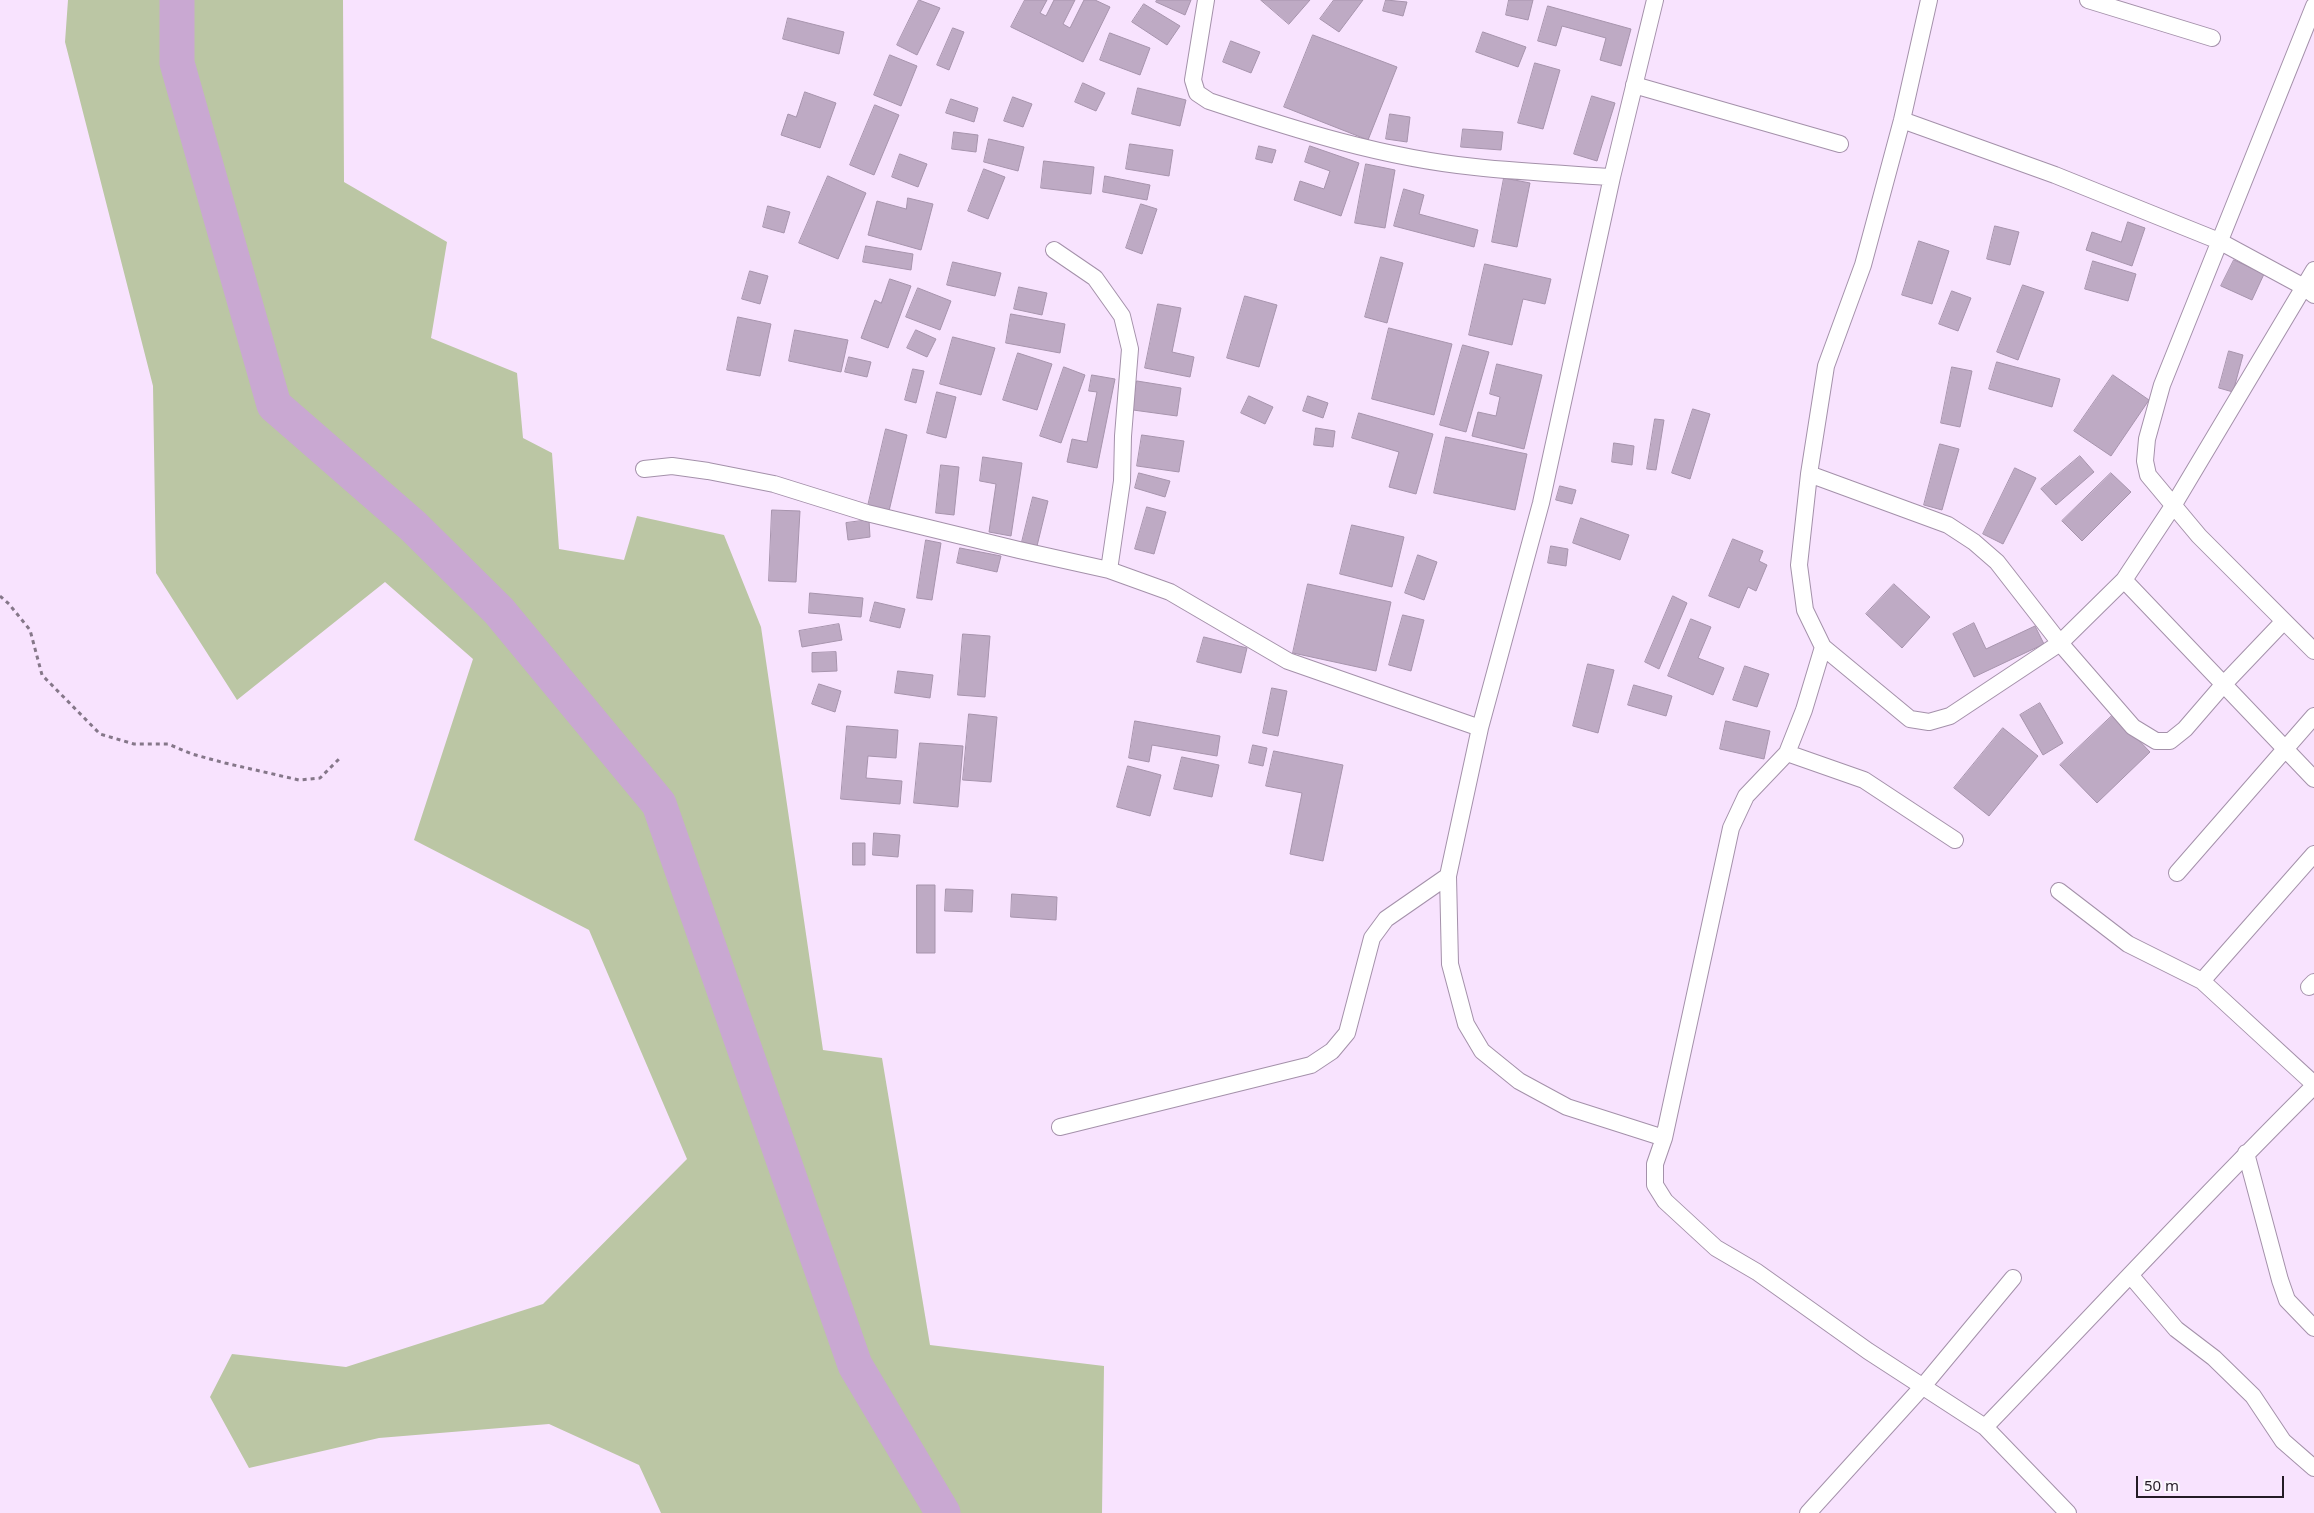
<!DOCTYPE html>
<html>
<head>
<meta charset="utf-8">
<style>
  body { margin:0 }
  #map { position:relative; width:2314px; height:1513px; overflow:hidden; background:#f8e3fe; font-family:"Noto Sans",sans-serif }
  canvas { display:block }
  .scale { position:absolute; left:2136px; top:1476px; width:148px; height:22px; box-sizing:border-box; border:2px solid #231b25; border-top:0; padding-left:6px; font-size:15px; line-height:18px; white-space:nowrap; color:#231b25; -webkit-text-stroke:4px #fbf7fd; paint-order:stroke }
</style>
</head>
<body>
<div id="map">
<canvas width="2314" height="1513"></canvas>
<div class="scale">50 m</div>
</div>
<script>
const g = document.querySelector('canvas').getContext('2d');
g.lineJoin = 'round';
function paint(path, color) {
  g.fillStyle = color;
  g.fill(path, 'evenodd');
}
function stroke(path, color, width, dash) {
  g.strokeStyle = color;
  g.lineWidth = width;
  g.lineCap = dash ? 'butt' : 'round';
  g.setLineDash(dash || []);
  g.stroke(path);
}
const green = new Path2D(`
  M68 0H343L344 182 447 242 431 338 517 373 523 438 552 453 559 549 624 560 637 516 724 535 761 627 823 1050 882 1058 930 1345 1104 1366 1102 1513H661L639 1465 549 1424 379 1438 249 1468 210 1397 232 1354 346 1367 543 1304 687 1159 589 930 414 840 473 659 385 582 237 700 156 573 153 386 65 42Z`);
const river = new Path2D(`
  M177 0V63L274 405 413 526 499 611 659 804 855 1365 943 1513`);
const building = new Path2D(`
  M919 0 940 8 917 55 897 45Z
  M1025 0H1047L1040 13 1046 16 1054 0H1075L1063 24 1070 28 1084 0H1095L1110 7 1083 62 1011 27Z
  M1157 0H1191L1185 15 1156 2Z
  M1261 0H1310L1289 24Z
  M1334 0H1363L1339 32 1320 19Z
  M1386 0 1407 2 1403 16 1383 11Z
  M1509 0H1533L1528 20 1506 15Z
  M1144 4 1180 26 1167 45 1132 22Z
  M1548 6 1631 29 1621 66 1600 60 1606 38 1562 26 1556 46 1538 41Z
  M788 18 844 32 839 54 783 39Z
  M953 28 964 32 949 70 937 65Z
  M1483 32 1526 47 1518 67 1476 52Z
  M1110 33 1150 48 1140 75 1100 60Z
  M1313 35 1397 67 1368 140 1284 107Z
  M1231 41 1260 52 1251 73 1223 62Z
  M890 55 917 66 901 106 874 95Z
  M1535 63 1560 70 1543 129 1518 123Z
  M1083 83 1105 93 1096 111 1075 102Z
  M1138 88 1186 100 1180 126 1132 114Z
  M805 92 836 103 820 148 781 135 788 114 796 117Z
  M1592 96 1615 103 1597 161 1574 154Z
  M1013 97 1032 104 1023 127 1004 121Z
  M951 99 978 108 974 122 946 113Z
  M875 105 899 115 874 175 850 165Z
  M1390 114 1410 117 1407 142 1386 139Z
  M1463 129 1503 132 1501 150 1461 147Z
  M954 132 978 135 976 152 952 149Z
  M989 139 1024 147 1018 171 984 162Z
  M1130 144 1173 150 1169 176 1126 169Z
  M1259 146 1276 150 1272 163 1256 159Z
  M1310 146 1359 163 1341 216 1294 200 1300 181 1324 189 1330 171 1305 162Z
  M900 154 927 164 918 187 892 177Z
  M1044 161 1094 167 1091 194 1041 188Z
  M1366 164 1395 170 1385 228 1355 223Z
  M984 169 1005 177 988 219 968 211Z
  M828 176 866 193 838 259 799 243Z
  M1105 176 1150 185 1147 200 1103 192Z
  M1504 178 1530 183 1517 247 1492 242Z
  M1404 189 1424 195 1419 214 1478 230 1474 247 1394 226Z
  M908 198 933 204 921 250 868 235 877 201 906 209Z
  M1141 204 1157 209 1142 254 1126 248Z
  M768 206 790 212 784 233 763 227Z
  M2128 222 2145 228 2132 266 2086 250 2092 232 2121 242Z
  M1995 226 2019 232 2010 265 1987 259Z
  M1919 241 1949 251 1932 304 1902 295Z
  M866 246 913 254 911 270 863 262Z
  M1381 257 1403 263 1387 323 1365 317Z
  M2234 260 2264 274 2252 300 2221 286Z
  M2093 261 2136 274 2128 301 2085 289Z
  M953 262 1001 273 995 296 947 285Z
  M1485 264 1551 279 1545 304 1523 299 1512 345 1469 335Z
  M750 271 768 276 760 304 742 299Z
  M890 279 911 286 888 348 861 338 875 300 881 303Z
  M2023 285 2044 292 2018 360 1997 352Z
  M1019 287 1047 293 1042 315 1014 309Z
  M918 288 951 301 940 330 906 317Z
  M1952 291 1971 298 1958 331 1939 324Z
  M1245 296 1277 305 1259 367 1227 358Z
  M1158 304 1181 308 1172 352 1194 357 1190 377 1145 368Z
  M1011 314 1065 324 1060 353 1006 343Z
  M738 317 771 324 760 376 727 370Z
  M1389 328 1452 344 1434 415 1372 399Z
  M795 330 848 340 841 372 789 361Z
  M916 330 936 339 927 357 907 348Z
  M953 337 995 348 981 395 940 384Z
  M1463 345 1489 352 1466 432 1440 425Z
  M2229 351 2243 355 2233 392 2219 388Z
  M1018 353 1052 364 1037 410 1003 400Z
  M849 357 871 362 867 377 845 372Z
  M1997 362 2060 379 2052 407 1989 389Z
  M1497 364 1542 375 1524 449 1472 436 1478 412 1496 416 1500 397 1490 394Z
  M1064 367 1085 375 1061 443 1040 436Z
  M1952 367 1972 371 1960 427 1941 423Z
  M913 369 924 371 916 403 905 400Z
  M1092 375 1115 379 1097 468 1067 462 1072 439 1087 442 1097 392 1089 391Z
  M2113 375 2149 400 2111 456 2074 431Z
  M1137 381 1181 388 1177 416 1133 410Z
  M937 392 956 397 946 438 927 433Z
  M1249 396 1273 407 1265 424 1241 413Z
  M1308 396 1328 403 1323 418 1303 411Z
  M1693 409 1710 414 1690 479 1672 473Z
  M1359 413 1433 434 1416 494 1389 487 1399 452 1352 438Z
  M1655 419 1664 420 1656 470 1647 469Z
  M1316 428 1335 431 1333 447 1314 445Z
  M886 429 907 435 889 511 868 506Z
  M1142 435 1184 441 1179 472 1137 466Z
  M1446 437 1527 454 1515 510 1434 493Z
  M1614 443 1634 446 1632 465 1612 462Z
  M1940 444 1959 449 1942 510 1924 505Z
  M2080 456 2094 472 2056 505 2041 489Z
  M983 457 1022 463 1011 536 989 532 996 484 980 481Z
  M941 465 959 467 954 515 936 513Z
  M2015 468 2036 478 2003 544 1983 534Z
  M1139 473 1170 481 1165 497 1135 488Z
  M2111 473 2131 492 2082 541 2062 521Z
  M1560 486 1576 490 1572 504 1556 500Z
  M1033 497 1048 501 1037 546 1022 542Z
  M1147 507 1166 512 1154 554 1135 549Z
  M772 510 800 511 796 582 769 581Z
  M1581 518 1629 535 1620 560 1573 543Z
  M869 520 870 537 848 540 846 523Z
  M1352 525 1404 537 1392 587 1340 574Z
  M1733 539 1763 551 1759 561 1767 565 1756 591 1748 587 1739 608 1709 596Z
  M926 540 941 543 932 600 917 598Z
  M1551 546 1568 549 1566 566 1548 563Z
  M960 548 1001 556 997 572 957 563Z
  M1418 555 1437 562 1424 600 1405 593Z
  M1308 584 1391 602 1376 671 1293 653Z
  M1894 584 1930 617 1902 648 1866 614Z
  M810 593 863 598 861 617 809 613Z
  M1673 596 1687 603 1659 669 1645 662Z
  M875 602 905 609 900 628 870 621Z
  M1403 615 1424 620 1411 671 1389 665Z
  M1691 619 1711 627 1698 658 1724 668 1713 695 1668 676Z
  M1974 623 1986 649 2035 626 2044 644 1974 677 1953 634Z
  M839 624 842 640 802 647 799 631Z
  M963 634 990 636 985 697 958 695Z
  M1204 637 1247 648 1241 673 1197 662Z
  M836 652 837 671 812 672V653Z
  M1588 664 1614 670 1598 733 1573 726Z
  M1745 666 1769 674 1757 707 1733 700Z
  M898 671 933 675 930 698 895 693Z
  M819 684 841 691 835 712 812 704Z
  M1634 685 1672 696 1666 716 1628 705Z
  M1272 688 1287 691 1278 736 1263 733Z
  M2040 703 2063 743 2043 755 2020 715Z
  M969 714 997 717 991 782 963 780Z
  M2114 714 2150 752 2097 803 2060 765Z
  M1135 721 1220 736 1217 756 1152 745 1149 762 1129 758Z
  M1726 721 1770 731 1764 759 1720 749Z
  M847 726 898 730 896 758 868 756 866 778 902 781 900 804 841 799Z
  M2003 728 2038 756 1989 816 1954 788Z
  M920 743 963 746 958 807 914 803Z
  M1253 745 1267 748 1263 766 1249 763Z
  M1274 751 1343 765 1323 861 1290 854 1302 793 1266 786Z
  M1182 757 1219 765 1212 797 1174 789Z
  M1128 766 1161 775 1150 816 1117 807Z
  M874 833 900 835 898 857 873 855Z
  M853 843H865V865H853Z
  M917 885H935V953H917Z
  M946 889 973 890 972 912 945 911Z
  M1012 894 1057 897 1056 920 1011 917Z`);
const path = new Path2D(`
  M0 596 9 604 30 630 42 675 100 734 134 744H168L192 754 225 763 299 780 320 778 339 759`);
const minor = new Path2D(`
  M1206 0 1193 80 1197 93 1209 101C1296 130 1384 158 1475 167 1520 172 1566 174 1612 177
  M1655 0 1612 177 1541 503 1480 728 1448 876 1450 964 1466 1024 1482 1051 1519 1081 1567 1107 1664 1138
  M1929 0 1902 120 1863 265 1826 366 1809 474 1799 565 1805 610 1823 647 1910 719 1929 722 1950 716 2060 643 2124 580 2173 506 2314 270
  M2088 0 2212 38
  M2314 6 2162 385 2147 439 2145 461 2148 475 2199 536 2314 651
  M1634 85 1840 144
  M1902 120 2055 175 2219 241 2304 287 2314 295
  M1054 250 1095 278 1122 316 1130 349 1123 436 1122 481 1109 570
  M644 469 672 466 708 471 774 484 867 513 1019 550 1109 570 1170 592 1288 661 1480 728
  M1809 474 1948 525 1974 542 1997 562 2060 643 2133 727 2156 741H2170L2185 729 2223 685 2284 621
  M2124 580 2314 779
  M1823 647 1804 710 1787 753 1746 796 1731 828 1664 1138 1655 1164V1185L1665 1201 1716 1248 1757 1272 1868 1351 1985 1427 2068 1513
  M1787 753 1864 780 1955 840
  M2177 873 2314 716
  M2059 891 2128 944 2202 981 2314 1084
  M2202 981 2314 854
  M2309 987 2314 982
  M1060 1127 1311 1065 1332 1051 1347 1033 1372 938 1386 919 1448 876
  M2246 1153 2280 1280 2287 1300 2314 1328
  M2131 1276 2176 1329 2214 1358 2253 1396 2283 1441 2314 1468
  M1985 1427C2095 1313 2202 1197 2314 1086
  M1808 1513 1924 1385 2013 1278`);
paint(green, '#bbc6a4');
stroke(river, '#c9a8d2', 35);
paint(building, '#beaac4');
stroke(building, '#a794ad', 1);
stroke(minor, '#a491aa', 18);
stroke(path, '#857789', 3, [4, 4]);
stroke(minor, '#fff', 16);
</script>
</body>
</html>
